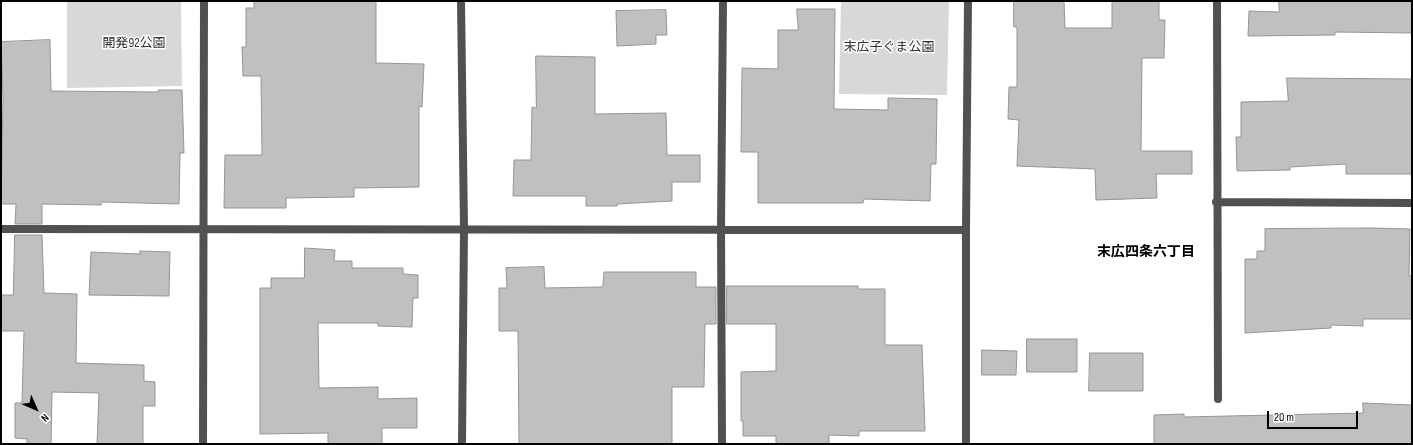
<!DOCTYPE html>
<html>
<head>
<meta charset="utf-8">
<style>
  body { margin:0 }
  #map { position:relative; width:1413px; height:445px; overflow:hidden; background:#fff; font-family:"Sofia Sans Condensed",sans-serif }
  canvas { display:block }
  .frame { position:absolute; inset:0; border:2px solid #000; pointer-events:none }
  .north { position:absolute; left:16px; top:389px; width:40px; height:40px; -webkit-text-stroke:3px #fff; paint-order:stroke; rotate:135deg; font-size:11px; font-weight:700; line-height:16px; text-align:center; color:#000 }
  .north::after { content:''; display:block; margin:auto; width:14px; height:18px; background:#000; clip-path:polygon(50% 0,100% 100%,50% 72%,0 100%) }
  .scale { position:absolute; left:1267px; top:411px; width:91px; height:18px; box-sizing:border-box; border:2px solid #000; border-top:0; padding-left:5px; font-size:12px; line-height:14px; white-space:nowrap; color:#000; -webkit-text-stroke:3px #fff; paint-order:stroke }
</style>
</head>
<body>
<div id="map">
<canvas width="1413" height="445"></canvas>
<div class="frame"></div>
<div class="north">N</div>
<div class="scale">20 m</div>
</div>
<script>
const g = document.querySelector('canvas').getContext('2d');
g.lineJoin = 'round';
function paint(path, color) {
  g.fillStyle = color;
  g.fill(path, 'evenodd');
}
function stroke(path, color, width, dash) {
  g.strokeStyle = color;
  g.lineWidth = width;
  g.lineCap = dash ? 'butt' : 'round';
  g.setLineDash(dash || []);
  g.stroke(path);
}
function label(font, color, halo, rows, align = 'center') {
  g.font = font + ' "Sofia Sans Condensed","Noto Sans JP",sans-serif';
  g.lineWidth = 3;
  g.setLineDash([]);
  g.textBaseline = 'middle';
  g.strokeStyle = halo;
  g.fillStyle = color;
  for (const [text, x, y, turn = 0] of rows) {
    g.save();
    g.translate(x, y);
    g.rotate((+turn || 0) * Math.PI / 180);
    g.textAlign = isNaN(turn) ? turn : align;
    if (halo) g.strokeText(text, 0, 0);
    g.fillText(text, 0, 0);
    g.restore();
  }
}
const green = new Path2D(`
  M67 1H181L182 86 67 88Z
  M841 1H949L947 95 839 94Z`);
const building = new Path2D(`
  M254 1H376V63L424 64 422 107 419 106V187L354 188V197L286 198V208H224L225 155H262L261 76H243L242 47H246V8H254Z
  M1014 1H1064L1065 28H1112V1H1159V20H1165L1164 58H1142L1141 151H1192V174H1156L1157 198 1096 200 1095 169 1017 166 1019 120 1008 119 1009 87H1017V27H1014Z
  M1279 1H1412V33L1335 32V35L1248 36 1249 11 1279 12Z
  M797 9H835L834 109 888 110V98L937 99 936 164H931L930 201 864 199 863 203H758V152H741L742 68 778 69V30H798Z
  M666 10 667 35H656V44L617 46 616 11Z
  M50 40 51 91 159 92 158 90H182L184 153H180L179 204 102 202 101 205 42 204V224H15L16 204H1L3 97 1 42Z
  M536 56 595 57V114L666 113 667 155H700V182H672V201L617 204V206H586V196H513L514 160H531L532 107 536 108Z
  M1287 78 1412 79V174H1346V164L1290 167V170L1237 171 1236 137H1241V102L1288 101Z
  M1372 228 1410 229 1409 276H1412V319H1363V326L1331 325V328L1245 333V259H1257V251H1265V229Z
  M15 235H42L44 293 77 294 76 363 144 365V381L155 382V406H143V444H97L99 393 52 392 51 444H27V439L15 438V403H22L24 331H1V295H13Z
  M305 248 335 250 334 261H352V268H403V274L418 275V298H413L412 327 378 326V323H318L319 388 378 387V399L417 398V428H382V444H328V433L260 434V288H271V278H304Z
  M140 251 170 252 169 296 89 295 91 252 140 254Z
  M544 267 545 288 601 287 603 286 604 272H696V287H716V324H705L704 387H672V444H519L518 331H499V288H507L506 268Z
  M727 286H858V289H885V345H922L925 431H859V436L829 435V444H776V436H743V421H741V372L776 371V324H727Z
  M1027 339H1077V372H1027Z
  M982 350 1017 351 1016 375H982Z
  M1090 353H1143V391H1089Z
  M1363 403 1412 405V444H1154V415L1184 414V417L1363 413Z`);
const minor = new Path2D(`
  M461 1 464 228 462 444
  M1217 1 1218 399
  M1216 202 1412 203
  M1 229 966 230
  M203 444 204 1
  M722 444 721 228 723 1
  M966 444V230L968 1`);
const parkNames = [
  ["開発92公園",134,44],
  ["末広子ぐま公園",889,48]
];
const neighbourhoodNames = [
  ["末広四条六丁目",1146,252]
];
paint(green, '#d8d8d8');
paint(building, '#c0c0c0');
stroke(building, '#959595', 1);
stroke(minor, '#515151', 8);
label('13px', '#2f2f2f', '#fff', parkNames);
label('bold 14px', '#000', '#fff', neighbourhoodNames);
</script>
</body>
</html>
